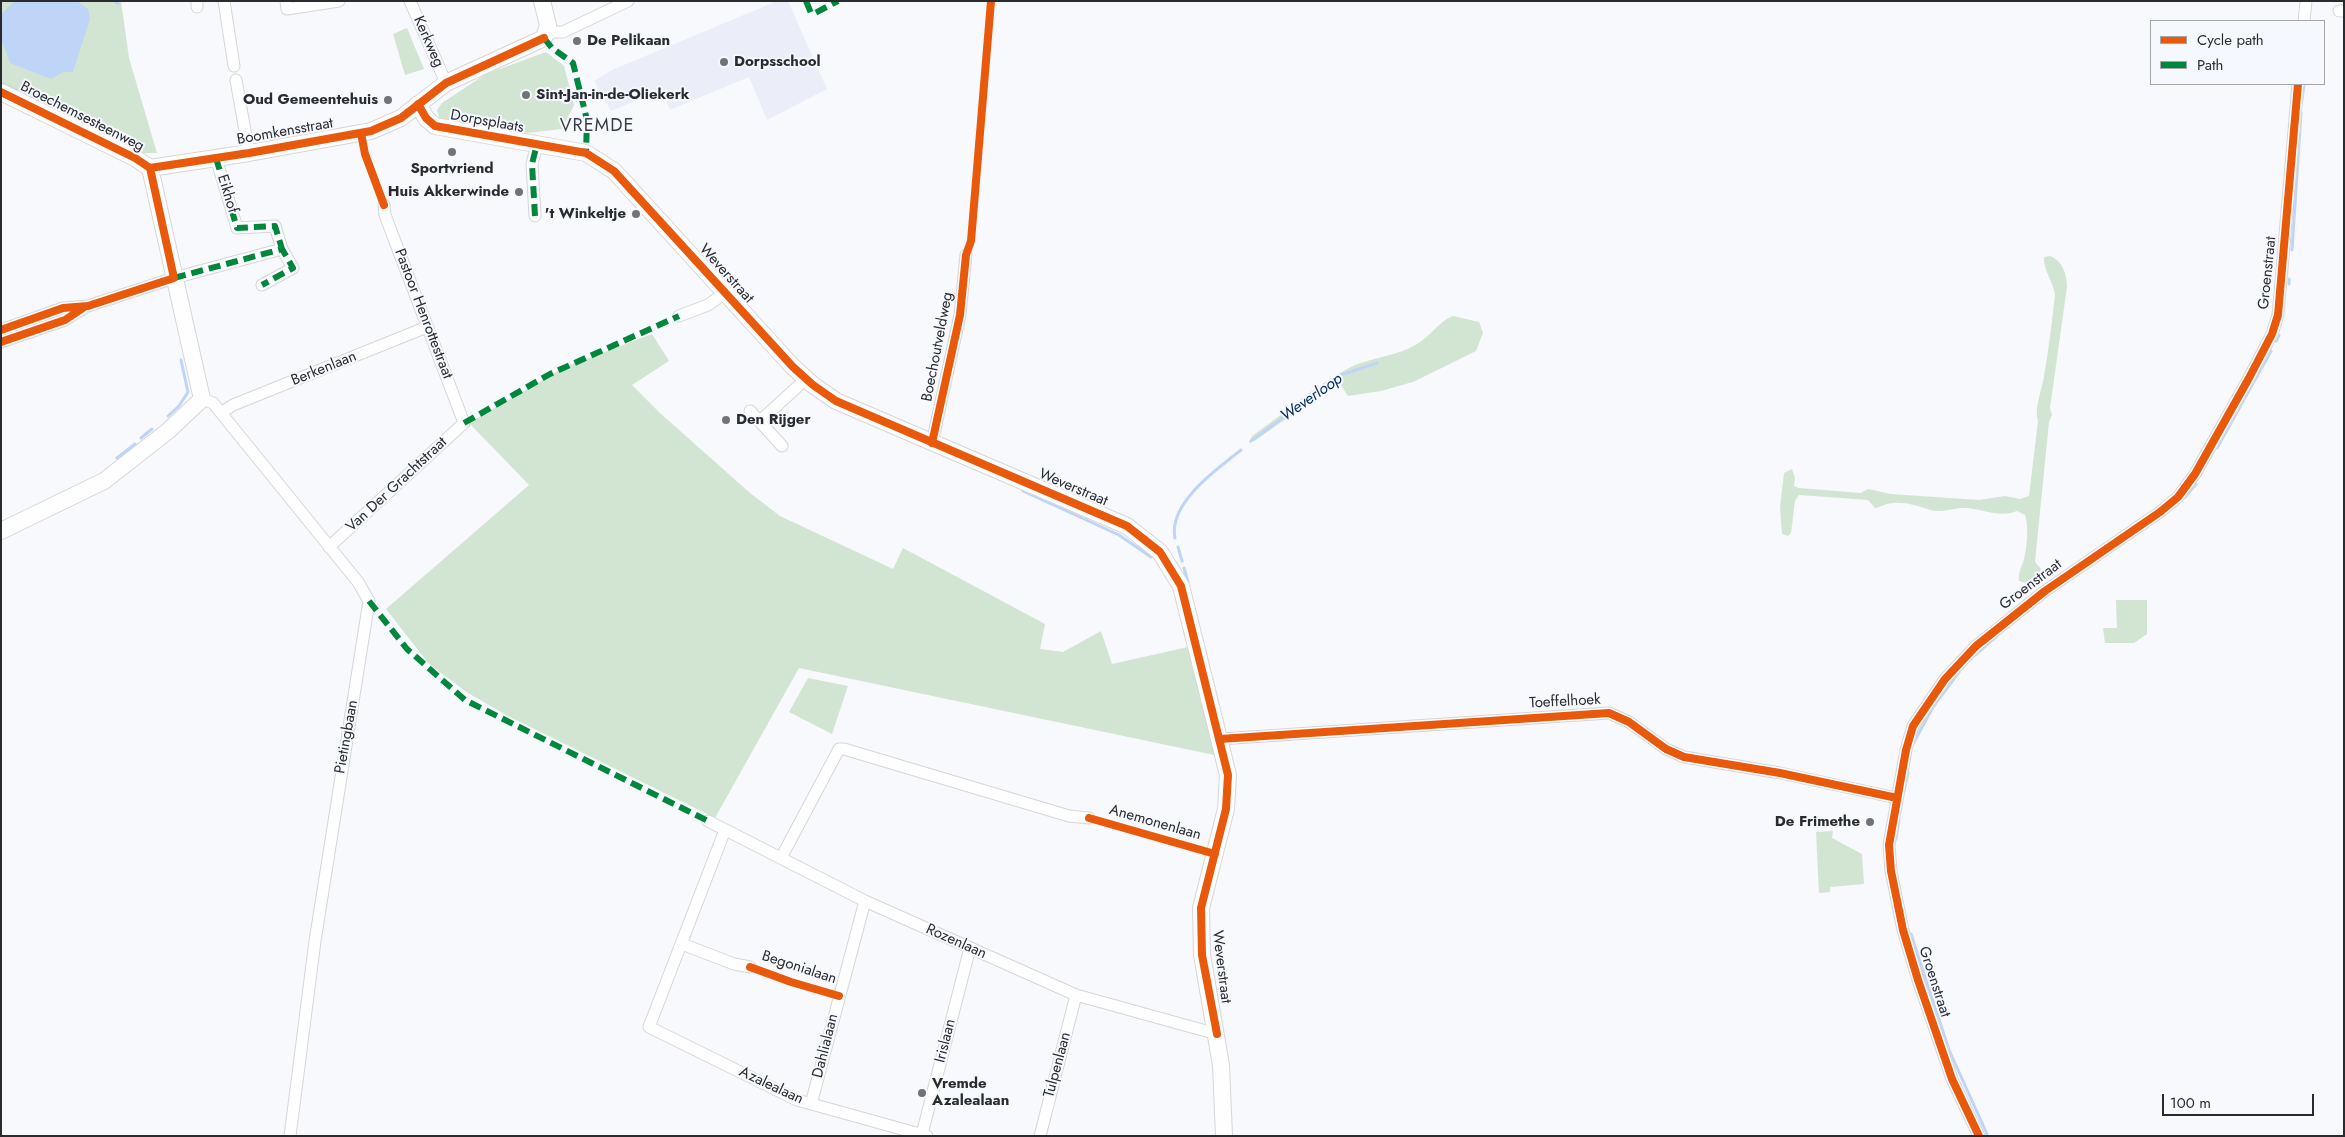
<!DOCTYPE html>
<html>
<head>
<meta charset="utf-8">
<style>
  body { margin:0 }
  #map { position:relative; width:2345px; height:1137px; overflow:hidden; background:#f8f9fd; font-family:Jost,sans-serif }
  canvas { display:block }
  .frame { position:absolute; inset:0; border:2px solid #2a2b2f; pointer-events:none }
  .legend { position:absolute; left:2150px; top:20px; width:175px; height:65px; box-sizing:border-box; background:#f6f8ff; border:1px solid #a4a6ac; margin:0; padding:6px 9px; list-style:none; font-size:15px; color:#2a2b2f }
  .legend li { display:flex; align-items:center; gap:10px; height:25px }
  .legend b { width:25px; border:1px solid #a4a6ac }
  .scale { position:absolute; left:2162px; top:1094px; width:152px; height:22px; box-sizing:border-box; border:2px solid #2a2b2f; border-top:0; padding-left:6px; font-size:15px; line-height:18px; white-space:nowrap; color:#2a2b2f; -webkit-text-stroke:4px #f6f8ff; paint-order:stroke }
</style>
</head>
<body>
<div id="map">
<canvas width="2345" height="1137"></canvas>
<div class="frame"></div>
<ul class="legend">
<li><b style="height:6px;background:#e8590c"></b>Cycle path</li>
<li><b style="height:6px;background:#00873e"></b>Path</li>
</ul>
<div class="scale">100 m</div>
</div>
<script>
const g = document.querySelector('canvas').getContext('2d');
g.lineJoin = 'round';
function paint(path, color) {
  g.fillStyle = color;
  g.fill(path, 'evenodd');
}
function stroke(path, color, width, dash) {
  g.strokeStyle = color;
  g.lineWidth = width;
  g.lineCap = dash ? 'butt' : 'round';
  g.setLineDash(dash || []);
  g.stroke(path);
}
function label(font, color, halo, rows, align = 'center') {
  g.font = font + ' Jost,sans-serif';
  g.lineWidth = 4;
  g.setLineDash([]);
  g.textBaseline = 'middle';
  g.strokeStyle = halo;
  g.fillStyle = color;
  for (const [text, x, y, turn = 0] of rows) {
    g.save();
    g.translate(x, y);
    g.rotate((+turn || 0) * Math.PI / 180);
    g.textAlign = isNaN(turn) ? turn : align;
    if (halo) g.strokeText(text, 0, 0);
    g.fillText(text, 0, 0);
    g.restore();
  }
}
const built = new Path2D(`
  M777 1H788L827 89 767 120 749 77 670 110 661 90 611 111 594 81 612 70Z`);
const green = new Path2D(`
  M1 1H121L129 58 157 153H142L1 84Z
  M407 28 424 69 405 75 393 34Z
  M546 52 564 66 574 105 562 129 527 133 449 121 440 119 437 110 442 103 486 74Z
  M2050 256C2063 261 2067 275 2067 287L2050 408 2052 415 2049 422 2035 562 2041 569 2036 580 2029 584 2019 581C2018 571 2022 567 2024 559 2027 546 2029 527 2025 515L2017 511C1998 519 1981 507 1961 508 1951 509 1941 513 1930 510 1918 506 1906 502 1893 503 1887 503 1881 507 1875 508L1868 500 1799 495 1795 501 1791 533 1788 536 1782 534 1780 507 1784 473 1792 469 1795 478 1794 486 1799 488 1861 493 1868 489 1891 494 1979 500 2005 496 2020 499 2029 496 2038 421C2034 408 2042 390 2044 376 2049 348 2052 321 2055 294 2053 282 2043 269 2044 257Z
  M1453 316 1479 322 1483 333 1476 351 1413 382 1381 391 1348 396 1340 384 1342 379 1256 440 1249 443 1252 436C1284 414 1313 386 1349 368 1371 357 1396 357 1417 344 1431 336 1438 322 1453 316Z
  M652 334 669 361 632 385 660 413 750 493 780 516 893 569 903 548 1045 624 1040 649 1063 652 1101 631 1112 664 1188 647 1219 756 799 668 715 818 508 716 468 693 429 664 386 609 529 485 469 423 565 367Z
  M2116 600H2147V634L2134 643H2105L2103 628H2117Z
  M808 678 848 686 832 734 789 712Z
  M1833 831 1832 838 1862 854 1864 884 1830 887V892L1819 893 1816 832Z`);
const water = new Path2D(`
  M15 1H77L88 9 90 19 73 72H63L51 79 10 63 1 39V14Z`);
const stream = new Path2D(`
  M114 1 118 4
  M1 83 75 118
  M2302 100 2304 84
  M2292 250 2301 113
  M2289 284V279
  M2276 341 2279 335
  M168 416 179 406 188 392 181 360
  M141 438 152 429
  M1251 441 1341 375 1377 363
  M2217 448 2271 351
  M117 458 135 444
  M1023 491 1119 535 1151 557
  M2185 497 2196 484
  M1175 538C1168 503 1217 469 1241 450
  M1178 547 1182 561
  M1184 568 1188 582
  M1975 655 1997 636
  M1914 742 1933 707 1959 672
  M1904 791 1908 773
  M1896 839 1899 820
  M1911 934 1949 1050 1987 1134`);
const street = new Path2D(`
  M197 1V7
  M224 1 234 66
  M286 1 287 9 339 1
  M410 1 446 83
  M2339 11H2344
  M2304 21 2306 1
  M544 38 553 32H563L628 1
  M236 80 249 153
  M216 158 237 228 275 226 282 249
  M535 216 532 164 537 144
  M679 316 708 305 725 293
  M1 330 63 308 88 306 174 278 282 249 293 268 262 285
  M1 342 65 320 84 308
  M202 399 213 403 358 582 369 601 315 941 290 1136
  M750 411 782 446
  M221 413 233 405 427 327
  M760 421 806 379
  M932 443 960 315 966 255
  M329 547 464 423 385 215 384 205
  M1220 739 1609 713 1629 722 1666 749 1684 757 1780 773 1897 798
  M708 821 865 901 1076 995 1217 1034
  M725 830 649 1027 797 1100 927 1136
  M781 858 839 749H844L1069 816 1089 818
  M682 944 734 964 750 967
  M811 1104 865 901
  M922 1134 970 948
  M1040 1136 1076 995
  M1979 1136 1952 1079 1918 980 1903 930 1891 871 1889 845 1906 750 1913 726 1945 679 1976 646 2045 591 2160 512 2178 497 2195 474 2249 378 2272 334 2278 315 2298 84`);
const secondary = new Path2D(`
  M1 92 135 158 150 168
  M418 104 426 118 435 126 586 153 614 171 793 367 813 385 836 401 1127 526 1160 552 1181 586 1228 775 1226 809 1201 908 1202 955 1221 1065 1224 1136
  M150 168 249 153 371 131 401 118 446 83 544 38 548 25 542 1
  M1 531 104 481 168 431 202 399 150 168`);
const quiet = new Path2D(`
  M806 1 811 13H815L838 1
  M544 38 552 48 573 63 587 120 586 153
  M216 158 237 228 275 226 282 249
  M535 216 532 164 537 144
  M174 278 282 249 293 268 262 285
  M464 423 550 374 679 316
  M369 601 407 649 465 700 708 821`);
const cycleway = new Path2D(`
  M1 92 135 158 150 168
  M418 104 426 118 435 126 586 153 614 171 793 367 813 385 836 401 1127 526 1160 552 1181 586 1228 775 1226 809 1201 908 1202 955 1217 1034
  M361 133 365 154 384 205
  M150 168 249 153 371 131 401 118 446 83 544 38
  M1 330 63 308 88 306 174 278 150 168
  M1 342 65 320 83 308
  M932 443 960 315 966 255 971 241 991 1
  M1220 739 1609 713 1629 722 1666 749 1684 757 1780 773 1897 798
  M1089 818 1215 854
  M750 967 791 982 839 996
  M1979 1136 1952 1079 1918 980 1903 930 1891 871 1889 845 1906 750 1913 726 1945 679 1976 646 2045 591 2160 512 2178 497 2195 474 2249 378 2272 334 2278 315 2298 84`);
const markers = [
  [577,41,5,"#727377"],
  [724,62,5,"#727377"],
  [526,95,5,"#727377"],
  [388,100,5,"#727377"],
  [452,152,5,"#727377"],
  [519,192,5,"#727377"],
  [636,214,5,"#727377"],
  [726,420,5,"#727377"],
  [1870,822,5,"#727377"],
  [922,1093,5,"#727377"]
];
const poiNames = [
  ["De Pelikaan",587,41],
  ["Dorpsschool",734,62],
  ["Sint-Jan-in-de-Oliekerk",536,95],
  ["Oud Gemeentehuis",378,100,"right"],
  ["Sportvriend",452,169,"center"],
  ["Huis Akkerwinde",509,192,"right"],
  ["'t Winkeltje",626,214,"right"],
  ["Den Rijger",736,420],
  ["De Frimethe",1860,822,"right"],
  ["Vremde",932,1084],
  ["Azalealaan",932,1101]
];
const streetNames = [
  ["Kerkweg",428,42,66],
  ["Broechemsesteenweg",82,117,27],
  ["Dorpsplaats",487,122,10],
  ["Boomkensstraat",285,132,-10],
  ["Eikhof",227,194,73],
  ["Groenstraat",2268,273,-84],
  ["Weverstraat",726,274,48],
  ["Pastoor Henrottestraat",423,314,69],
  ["Boechoutveldweg",938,347,-79],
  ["Berkenlaan",324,369,-22],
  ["Van Der Grachtstraat",397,485,-43],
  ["Weverstraat",1073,488,23],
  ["Groenstraat",2031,585,-37],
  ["Toeffelhoek",1565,702,-3],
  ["Pietingbaan",347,737,-80],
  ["Anemonenlaan",1155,823,16],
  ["Rozenlaan",956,942,24],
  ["Weverstraat",1221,967,83],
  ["Begonialaan",799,968,18],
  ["Groenstraat",1934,982,72],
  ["Irislaan",946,1041,-76],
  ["Dahlialaan",826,1046,-76],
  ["Tulpenlaan",1058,1065,-75],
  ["Azalealaan",771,1086,25]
];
const waterNames = [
  ["Weverloop",1312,398,-35]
];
const quarterNames = [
  ["VREMDE",597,127]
];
paint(built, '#ebeef9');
paint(green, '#d2e5d2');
paint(water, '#bed5f7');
stroke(stream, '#bed5f7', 3);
stroke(street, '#d6d6da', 13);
stroke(secondary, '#d6d6da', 18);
stroke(street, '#fefeff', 11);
stroke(secondary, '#fefeff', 16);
stroke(quiet, '#00873e', 6, [12, 6]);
stroke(cycleway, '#e8590c', 8);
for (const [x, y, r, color] of markers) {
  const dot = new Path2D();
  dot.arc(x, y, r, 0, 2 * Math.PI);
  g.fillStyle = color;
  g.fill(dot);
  stroke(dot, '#f6f8ff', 2);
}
label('bold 15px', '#2a2b2f', '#f6f8ff', poiNames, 'left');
label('15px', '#2a2b2f', '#f6f8ff', streetNames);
label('italic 16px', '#082d60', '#f6f8ff', waterNames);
g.letterSpacing = '1px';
label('18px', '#3b3d46', '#f6f8ff', quarterNames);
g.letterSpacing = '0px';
</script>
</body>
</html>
